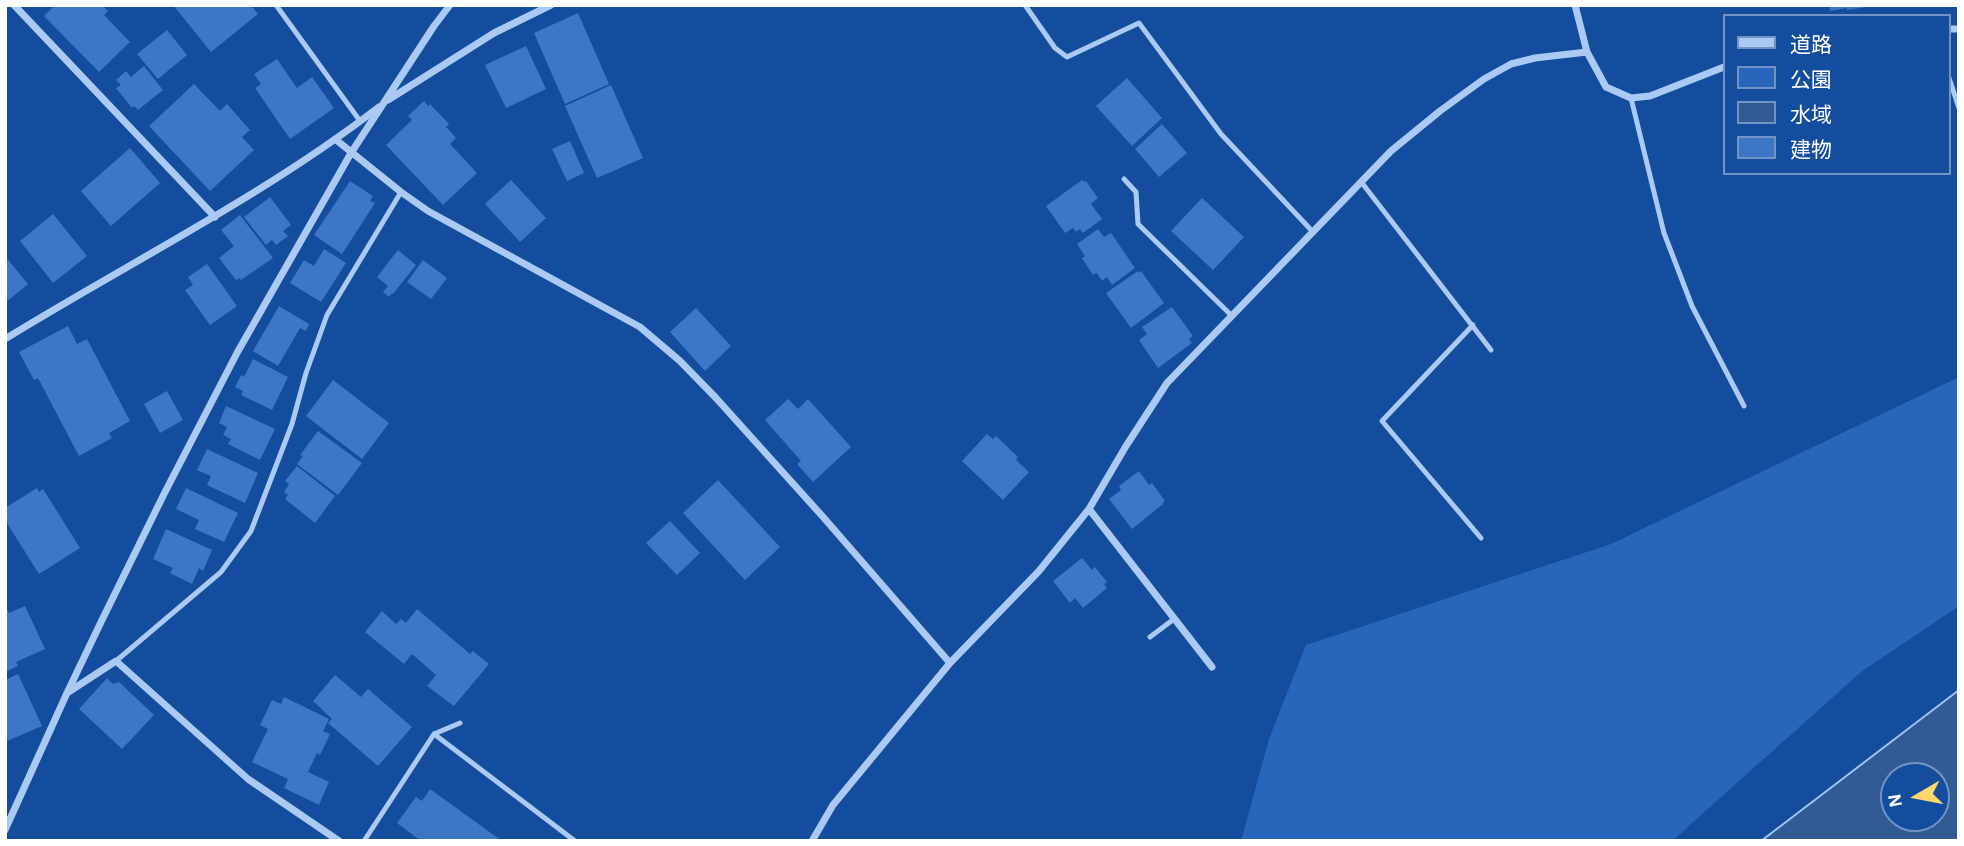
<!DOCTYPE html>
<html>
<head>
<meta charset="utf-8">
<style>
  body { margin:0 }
  #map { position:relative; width:1964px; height:846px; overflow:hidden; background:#144d9d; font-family:"Alegreya Sans","Noto Sans JP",sans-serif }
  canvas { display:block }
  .frame { position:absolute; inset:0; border:7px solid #fff; pointer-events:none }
  .legend { position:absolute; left:1723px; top:14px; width:228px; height:161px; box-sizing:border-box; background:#144d9d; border:2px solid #7294c4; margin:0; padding:9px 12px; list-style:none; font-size:21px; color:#fff }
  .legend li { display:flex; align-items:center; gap:14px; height:35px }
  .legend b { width:35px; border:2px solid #7294c4 }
  .north { position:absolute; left:1880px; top:762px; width:70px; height:70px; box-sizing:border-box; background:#144d9d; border:2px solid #7294c4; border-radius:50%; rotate:260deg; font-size:19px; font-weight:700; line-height:28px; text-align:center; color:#fff }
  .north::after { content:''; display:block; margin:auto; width:24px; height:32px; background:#ffd86d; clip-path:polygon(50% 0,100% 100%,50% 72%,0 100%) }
</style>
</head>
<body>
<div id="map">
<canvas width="1964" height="846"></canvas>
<div class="frame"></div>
<ul class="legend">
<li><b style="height:9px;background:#aacaf4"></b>道路</li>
<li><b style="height:19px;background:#2766bb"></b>公園</li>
<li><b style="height:19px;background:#325b96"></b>水域</li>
<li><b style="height:19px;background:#3d76c4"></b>建物</li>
</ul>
<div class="north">N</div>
</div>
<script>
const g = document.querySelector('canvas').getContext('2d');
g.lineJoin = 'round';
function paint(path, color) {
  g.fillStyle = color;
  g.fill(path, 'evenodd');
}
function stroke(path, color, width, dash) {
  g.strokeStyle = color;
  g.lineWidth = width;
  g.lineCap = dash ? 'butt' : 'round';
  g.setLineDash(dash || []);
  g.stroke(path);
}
const green = new Path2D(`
  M1959 377V606L1861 672 1672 841H1241L1269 739 1306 645 1611 544Z`);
const water = new Path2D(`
  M1959 690V841H1761ZM1894 776H1936V818H1894Z`);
const building = new Path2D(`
  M55 5H102L108 11 104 15 130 42 99 72 44 16Z
  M173 5H251L258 14 211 52Z
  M1829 5H1867V7L1847 10V8L1830 11Z
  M578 13 609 84 565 104 534 33Z
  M167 30 187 55 158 79 137 54Z
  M526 46 546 89 506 108 485 65Z
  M277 59 297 88 312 77 334 108 290 139 255 88 261 84 254 74Z
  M144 66 163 90 138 110 134 106 132 108 116 88 121 85 116 80 126 71 131 77Z
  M1127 78 1162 118 1132 146 1096 106Z
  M194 84 220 111 227 104 250 130 242 137 254 150 210 191 149 126Z
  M611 85 643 158 597 178 565 106Z
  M424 101 428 106 430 104 449 124 446 127 456 138 450 144 477 173 443 205 386 145 412 120 408 116Z
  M1162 124 1187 153 1159 177 1135 149Z
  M570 141 584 173 567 181 552 149Z
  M130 148 160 183 111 226 81 191Z
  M511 180 546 218 520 242 485 204Z
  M1082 180 1084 182 1086 181 1098 198 1091 204 1102 219 1083 233 1080 229 1076 232 1073 228 1065 233 1046 206Z
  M350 181 373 196 370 201 375 203 342 254 314 235Z
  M270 197 291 225 283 231 288 236 276 245 272 240 266 245 244 217Z
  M1202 198 1244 237 1213 270 1171 231Z
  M53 214 87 256 53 283 20 241Z
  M240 215 273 258 241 280 239 278 236 280 219 258 234 246 221 230Z
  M1098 229 1104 237 1111 233 1135 268 1112 285 1107 277 1102 281 1097 273 1093 275 1082 258 1085 256 1077 244Z
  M324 249 346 263 321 302 290 283 304 260 314 266Z
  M398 250 416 265 393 294 392 293 389 297 383 292 388 286 377 277Z
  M5 256 28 284 5 303Z
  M423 260 447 278 431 299 407 282Z
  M207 264 237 306 210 325 185 290 193 285 188 277Z
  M1138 271 1139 273 1141 271 1164 303 1131 328 1106 293Z
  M279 306 309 324 306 331 300 328 278 366 253 351Z
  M1172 307 1193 336 1189 339 1192 343 1158 368 1139 340 1147 334 1142 327Z
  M696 308 731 346 705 371 670 332Z
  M68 326 77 344 87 339 130 421 109 433 112 438 79 456 38 378 34 380 19 352Z
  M253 359 288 377 272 410 241 395 243 391 235 387 241 375 244 377Z
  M333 380 389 423 362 459 306 416Z
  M167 391 183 420 160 433 144 404Z
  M788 399 798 409 808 399 851 447 813 482 797 464 801 461 765 420Z
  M226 406 275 429 260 460 228 444 231 439 223 435 227 427 219 423Z
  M318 431 362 463 338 495 297 464 303 456 300 455Z
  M987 434 993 439 996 436 1018 457 1016 460 1029 472 1003 500 962 461Z
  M207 449 258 473 245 503 207 485 211 476 197 470Z
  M297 466 335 496 315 523 285 499 288 495 284 492 289 484 285 481Z
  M1139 471 1149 485 1152 483 1165 501 1163 502V504L1132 529 1109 499 1121 490 1119 486Z
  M718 480 780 547 745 580 683 513Z
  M37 488 39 492 43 489 80 548 39 574 5 520V508Z
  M186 488 238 513 224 542 195 529 199 520 176 509Z
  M670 521 700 553 677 575 646 543Z
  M166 529 212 550 203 571 199 568 192 584 170 573 173 568 153 559Z
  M1082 558 1092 570 1095 567 1107 582 1104 584 1107 588 1083 608 1075 598 1070 603 1053 581Z
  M5 606 9 613 25 606 45 649 16 662 18 666 5 672Z
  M417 609 470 654 473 651 489 664 454 706 427 686 436 675 412 654 404 664 365 632 382 611 396 624 401 619 406 623Z
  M18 674 42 726 5 742V680Z
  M335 675 361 697 368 689 412 727 378 766 328 723 332 719 313 701Z
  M107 678 113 684 119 682 154 715 122 749 79 709Z
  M284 697 329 719 323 731 330 734 320 755 317 753 308 772 329 782 319 805 284 788 288 779 252 762 268 729 260 725 272 700 281 704Z
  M430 789 502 841H421L397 823 416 797 422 801Z`);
const lane = new Path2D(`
  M276 5 360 121
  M1025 5 1055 48 1067 57 1139 23 1221 134 1313 232
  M1948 75 1959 108
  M1631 98 1664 233 1692 306 1744 406
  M1124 179 1136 192 1138 224 1232 316
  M1362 183 1491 350
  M1473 325 1382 421 1481 538
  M1150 637 1174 619
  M116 661 221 572 251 531 292 424 306 373 327 315 401 192
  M434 734 575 841
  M364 841 434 734 460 723`);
const street = new Path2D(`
  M14 5 215 217
  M1575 5 1587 52
  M1948 29H1959
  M388 100 494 33 551 5
  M335 139 401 192 428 211 640 327 680 361 716 398 824 518 950 663
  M5 339C130 262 262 197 379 107
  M1089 509 1212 667
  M67 693 116 661 248 779 339 841
  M5 830 67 693 102 620 164 494 237 353 351 153 434 26 450 5
  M812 841 833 805 950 663 1039 571 1089 509 1126 446 1167 383 1391 151 1440 111 1484 79 1511 64 1535 58 1587 52 1606 87 1631 98 1650 96 1724 67`);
paint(green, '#2766bb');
paint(water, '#325b96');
stroke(water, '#9dc4f6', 2);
paint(building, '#3d76c4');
stroke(lane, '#aacaf4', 5);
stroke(street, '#aacaf4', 7);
</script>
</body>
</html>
